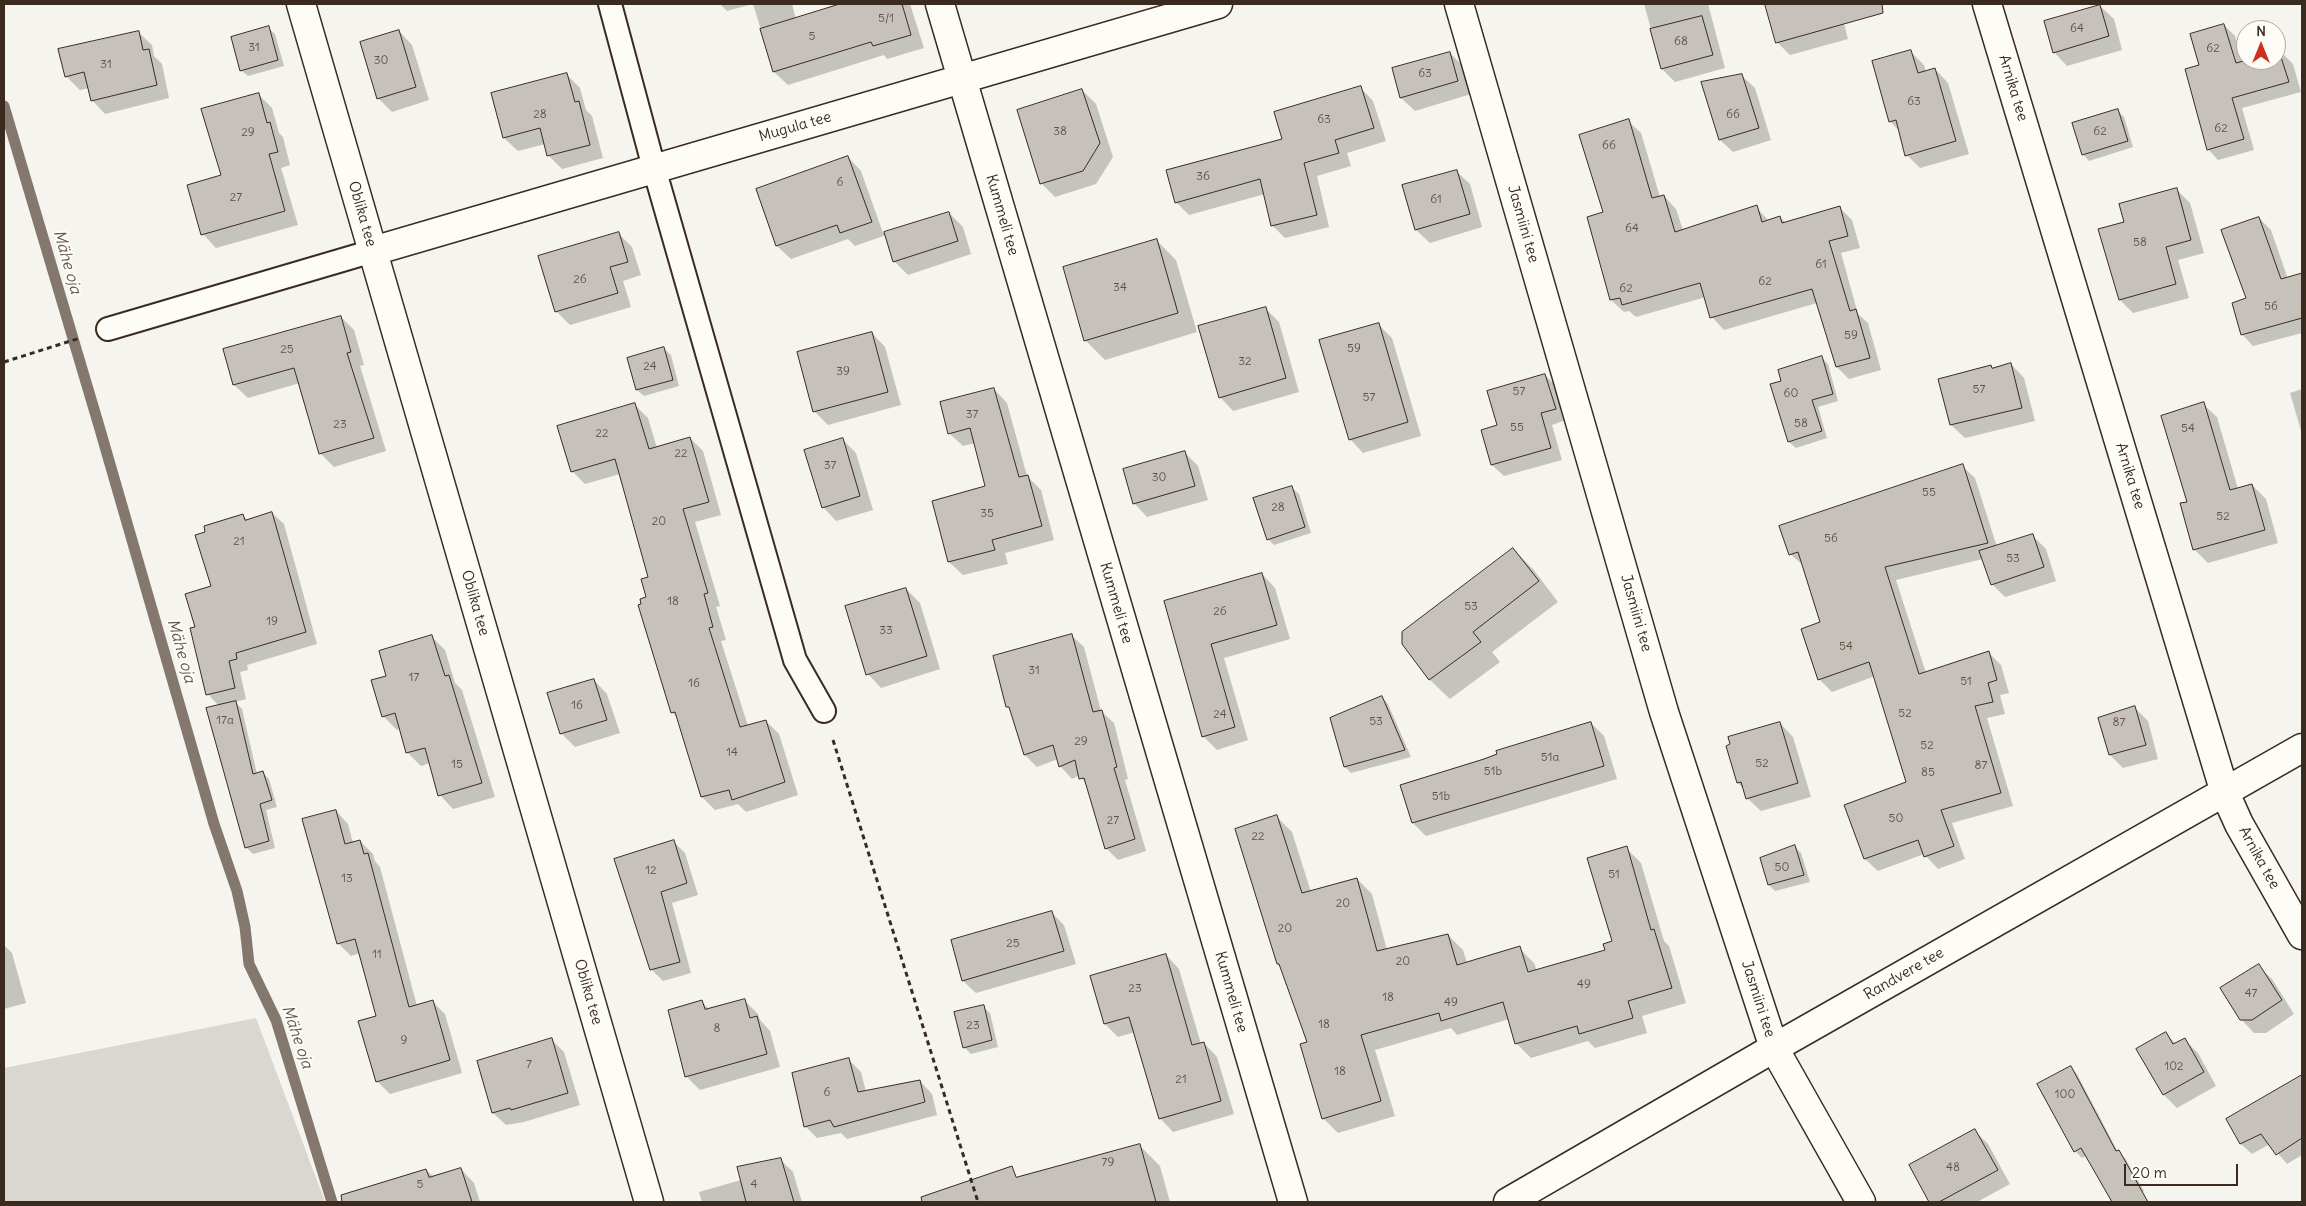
<!DOCTYPE html>
<html>
<head>
<meta charset="utf-8">
<style>
  body { margin:0 }
  #map { position:relative; width:2306px; height:1206px; overflow:hidden; background:#f5f4ee; font-family:Delius,sans-serif }
  canvas { display:block }
  .frame { position:absolute; inset:0; border:5px solid #3b2a1e; pointer-events:none }
  .north { position:absolute; left:2236px; top:20px; width:50px; height:50px; box-sizing:border-box; background:#fdfcf7; border:1px solid #afa8a0; border-radius:50%; rotate:0deg; font-size:14px; font-weight:700; line-height:20px; text-align:center; color:#3b2a1e }
  .north::after { content:''; display:block; margin:auto; width:18px; height:22px; background:#c8321e; clip-path:polygon(50% 0,100% 100%,50% 72%,0 100%) }
  .scale { position:absolute; left:2124px; top:1164px; width:114px; height:22px; box-sizing:border-box; border:2px solid #3b2a1e; border-top:0; padding-left:6px; font-size:15px; line-height:18px; white-space:nowrap; color:#3b2a1e; -webkit-text-stroke:4px #fdfcf7; paint-order:stroke }
</style>
</head>
<body>
<div id="map">
<canvas width="2306" height="1206"></canvas>
<div class="frame"></div>
<div class="north">N</div>
<div class="scale">20 m</div>
</div>
<script>
const g = document.querySelector('canvas').getContext('2d');
g.lineJoin = 'round';
function paint(path, color) {
  g.fillStyle = color;
  g.fill(path, 'evenodd');
}
function stroke(path, color, width, dash) {
  g.strokeStyle = color;
  g.lineWidth = width;
  g.lineCap = dash ? 'butt' : 'round';
  g.setLineDash(dash || []);
  g.stroke(path);
}
function label(font, color, halo, rows, align = 'center') {
  g.font = font + ' Delius,sans-serif';
  g.lineWidth = 4;
  g.setLineDash([]);
  g.textBaseline = 'middle';
  g.strokeStyle = halo;
  g.fillStyle = color;
  for (const [text, x, y, turn = 0] of rows) {
    g.save();
    g.translate(x, y);
    g.rotate((+turn || 0) * Math.PI / 180);
    g.textAlign = isNaN(turn) ? turn : align;
    if (halo) g.strokeText(text, 0, 0);
    g.fillText(text, 0, 0);
    g.restore();
  }
}
const green = new Path2D(`
  M256 1018 325 1202H4V1068Z`);
const shadow = new Path2D(`
  M720 4H792L796 19 845 4H910L924 48 887 59 884 55 788 85 774 72 753 4 727 11Z
  M1644 4H1708L1725 68 1675 82 1662 69Z
  M1767 4H1839L1848 39 1790 55 1777 42Z
  M2100 6 2114 19 2122 50 2067 66 2054 52Z
  M2224 25 2235 36 2242 63 2251 60H2276V53H2282L2293 64 2301 92 2242 108 2254 150 2218 160 2208 149 2200 66Z
  M268 28 275 34 284 66 248 76 241 70Z
  M399 31 412 45 429 100 392 112 378 98Z
  M138 32 152 45 154 56 162 64 169 98 105 114 92 100 89 88 80 90 66 76Z
  M1911 52 1924 65 1926 72 1935 69 1948 83 1969 154 1920 168 1907 155 1900 132 1890 121Z
  M1450 53 1463 66 1471 94 1415 111 1401 98 1393 69Z
  M566 74 580 88 586 110 592 116 603 158 562 169 549 156 545 144 518 151 504 138 492 94Z
  M1742 76 1755 88 1771 140 1733 152 1720 140 1703 83Z
  M1361 88 1373 101 1386 141 1347 153 1351 166 1317 176 1329 227 1285 238 1272 225 1265 194 1189 215 1176 202 1284 140Z
  M1082 90 1096 104 1113 157 1096 184 1055 197 1041 183Z
  M258 94 272 108 279 133 283 137 290 165 281 168 298 225 216 248 203 234 222 176Z
  M2118 111 2124 117 2133 147 2089 161 2083 154Z
  M1628 121 1641 133 1660 197 1664 196 1676 209 1683 230 1756 207 1769 221 1780 217 1786 223 1840 208 1852 220 1860 248 1841 253 1858 314 1868 323 1881 370 1849 379 1837 367 1817 303 1724 330 1712 317 1706 297 1636 317 1629 311 1624 312 1611 300 1589 217 1604 213Z
  M848 157 861 171 883 233 949 213 963 227 971 254 908 275 894 261 886 235 855 246 848 239 791 259 777 246 757 189Z
  M1456 171 1470 184 1482 227 1430 243 1416 230 1403 186Z
  M2176 189 2190 203 2204 253 2178 260 2189 298 2133 313 2120 300 2126 223Z
  M2259 218 2271 230 2288 279 2302 275V333L2253 346 2242 334Z
  M619 234 632 247 641 275 623 281 631 307 570 325 556 311Z
  M1156 240 1176 260 1197 332 1105 360 1085 340Z
  M1265 308 1279 322 1299 392 1233 411 1220 397Z
  M341 317 354 330 364 365 360 366 386 451 334 467 320 453 300 383 248 398 234 385 224 350Z
  M1379 325 1392 338 1421 436 1363 453 1350 439Z
  M872 333 885 347 901 405 828 425 814 411Z
  M664 349 671 355 679 386 644 396 637 390 629 359Z
  M1821 357 1828 364 1838 401 1818 407 1827 438 1796 448 1789 442 1771 385 1782 382Z
  M2011 364 2024 378 2035 421 1965 438 1951 425 1991 366 1993 369Z
  M1545 375 1557 387 1566 420 1552 425 1562 460 1504 476 1492 465 1483 431 1499 426Z
  M994 389 1007 403 1027 476 1041 490 1054 540 1005 553 1008 564 963 575 949 562 933 502 987 487 975 443 963 446 949 433Z
  M2302 389V434L2290 393Z
  M2203 404 2217 417 2238 489 2252 485 2266 499 2278 543 2208 563 2194 549 2189 502Z
  M635 405 648 418 657 448 690 438 703 451 721 515 695 522 720 606 716 607 726 640 721 641 748 726 766 721 779 734 798 795 746 812 738 804 715 810 702 797 678 718 673 713 640 606 648 598 650 578 620 474 585 484 572 471Z
  M842 439 856 453 873 510 836 521 823 507Z
  M1185 453 1198 466 1208 500 1147 517 1134 503Z
  M1962 466 1975 478 1997 547 2032 535 2046 549 2056 581 2005 597 1992 584 1983 559 1896 580 1926 673 1989 653 2001 665 2009 693 2000 695 2005 714 1987 718 2013 806 1952 823 1965 859 1938 869 1924 854 1878 871 1865 859 1845 806 1908 782 1875 676 1832 692 1819 679 1822 623 1804 566 1790 554Z
  M1292 488 1299 494 1311 533 1274 545 1268 539Z
  M272 513 284 524 317 644 247 665 248 670 240 672 246 699 235 702 242 709 257 774 262 772 269 779 277 807 266 810 275 848 253 854 246 847 219 706 208 694 197 628 243 516 248 520Z
  M1513 549 1533 569 1558 602 1492 652 1500 662 1450 699 1430 680 1403 644Z
  M1262 574 1275 588 1290 639 1224 658 1248 740 1217 750 1203 736 1166 602Z
  M906 589 920 603 940 669 881 688 868 674Z
  M1072 636 1084 647 1101 711 1114 723 1128 779 1125 780 1146 851 1118 860 1106 848 1087 786 1080 775 1072 779 1061 767 1058 759 1037 767 1025 755 1011 710 1008 706Z
  M432 637 445 650 455 683 462 690 495 797 453 809 440 795 430 763 421 766 407 752 400 728 397 730 383 716Z
  M594 680 607 694 620 733 575 747 562 734 549 694Z
  M1382 697 1388 704 1411 757 1351 773 1345 767 1331 719Z
  M2135 708 2148 721 2158 759 2123 768 2110 755Z
  M1591 723 1604 736 1617 779 1426 836 1413 823 1402 786Z
  M1780 723 1793 737 1811 797 1761 811 1747 798 1745 790 1738 783Z
  M336 811 348 824 353 843 360 841 373 854 375 861 380 867 417 1006 433 1002 445 1014 462 1073 390 1094 377 1081 378 1017 360 953 351 956 338 943Z
  M1277 817 1292 832 1311 892 1357 879 1372 894 1387 950 1448 935 1463 950 1467 963 1519 948 1534 963 1537 971 1606 951 1614 942 1626 848 1641 863 1664 941 1669 946 1686 1003 1642 1016 1647 1033 1595 1048 1588 1041 1531 1058 1516 1043 1509 1019 1457 1035 1451 1028 1375 1050 1395 1116 1338 1133 1323 1118 1308 1043 1281 967 1278 964Z
  M673 841 685 853 698 895 672 903 691 973 663 981 651 969 616 860Z
  M1795 847 1801 853 1810 882 1775 891 1769 885 1761 858Z
  M1051 912 1064 925 1076 964 976 993 963 981Z
  M4 945 12 953 26 1003 4 1009Z
  M1166 955 1179 969 1201 1044 1204 1043 1217 1057 1234 1114 1173 1132 1160 1118 1135 1032 1118 1037 1105 1024 1091 977Z
  M2258 966 2272 979 2294 1014 2266 1033H2254L2241 1019Z
  M744 1000 758 1014 760 1020 770 1031 780 1067 700 1090 686 1076 702 1002 709 1009Z
  M983 1007 990 1013 998 1047 971 1054 964 1047Z
  M2166 1034 2176 1044 2184 1039 2198 1053 2216 1086 2177 1108 2164 1095 2138 1049Z
  M552 1040 564 1052 580 1105 524 1122 506 1125 493 1113Z
  M848 1059 861 1072 866 1092 920 1081 932 1094 937 1115 847 1139 841 1133 817 1138 805 1126Z
  M2071 1067 2077 1074 2118 1152 2125 1158 2144 1191 2125 1202H2115L2112 1200 2087 1155 2082 1158 2075 1151Z
  M2302 1077V1155L2287 1164 2270 1144 2252 1154 2241 1144 2228 1120Z
  M1975 1131 1988 1144 2010 1184 1977 1202H1930L1910 1166Z
  M1140 1146 1160 1166 1170 1202H1008L1003 1182Z
  M780 1159 793 1172 802 1202H702L699 1192 741 1180Z
  M461 1169 474 1183 480 1202H383L378 1185 426 1170 434 1177Z`);
const stream = new Path2D(`
  M4 106 99 426 214 824 237 891 245 927 249 964 276 1020 332 1202`);
const building = new Path2D(`
  M840 4H902L911 35 873 46 871 42 773 72 760 29Z
  M1765 4H1882L1883 13 1776 43Z
  M2100 5 2109 36 2053 53 2044 21Z
  M1702 16 1713 55 1661 69 1650 29Z
  M2224 24 2236 63 2247 60H2276V52L2279 51 2289 82 2232 98 2244 139 2207 150 2185 69 2199 65 2190 34Z
  M269 26 278 60 240 71 231 37Z
  M399 30 416 87 377 99 360 42Z
  M139 31 143 50 149 49 157 85 91 101 84 72 65 77 58 49Z
  M1911 50 1918 73 1935 68 1956 141 1905 156 1896 120 1889 122 1872 61Z
  M1450 52 1458 81 1400 98 1392 68Z
  M567 73 575 102 579 101 590 145 547 156 540 128 503 138 491 93Z
  M1742 74 1759 128 1719 140 1701 82Z
  M1361 86 1374 128 1335 140 1339 153 1304 163 1317 215 1271 226 1260 179 1175 203 1166 170 1282 139 1274 112Z
  M1082 89 1100 143 1083 171 1040 184 1017 110Z
  M259 93 267 123 270 122 278 152 269 154 285 211 201 235 187 185 221 175 201 109Z
  M2118 109 2128 141 2082 155 2072 123Z
  M1629 119 1652 198 1664 195 1675 232 1757 205 1762 222 1780 216 1782 223 1840 206 1848 236 1829 241 1850 311 1856 309 1870 358 1836 367 1812 289 1710 318 1700 283 1622 305 1620 298 1610 300 1587 217 1603 212 1579 135Z
  M848 156 872 222 840 233 837 225 776 246 756 189Z
  M1457 170 1470 214 1415 230 1402 185Z
  M2177 188 2191 240 2166 247 2176 284 2119 300 2098 229 2124 222 2119 204Z
  M949 212 958 241 893 262 884 232Z
  M2259 217 2281 279 2302 273V318L2241 335 2232 303 2246 298 2221 230Z
  M619 232 628 262 610 267 618 293 555 312 538 256Z
  M1157 239 1178 313 1084 341 1063 267Z
  M1266 307 1286 378 1219 398 1198 326Z
  M341 316 351 352 347 353 374 438 319 454 294 368 233 385 223 349Z
  M1379 323 1408 422 1349 440 1319 340Z
  M872 332 888 392 813 412 797 352Z
  M664 347 673 380 636 390 627 358Z
  M1822 356 1833 394 1812 400 1822 431 1788 442 1770 384 1781 381 1778 370Z
  M2011 363 2022 408 1950 425 1938 379 1991 365 1992 368Z
  M1545 374 1556 409 1541 413 1551 448 1491 465 1481 430 1497 425 1487 391Z
  M994 388 1019 477 1028 475 1042 526 992 540 995 550 948 562 932 501 985 486 970 428 948 434 940 402Z
  M2204 402 2230 490 2252 484 2265 530 2193 550 2180 503 2187 502 2161 416Z
  M635 403 649 449 690 437 709 502 683 509 708 593 704 594 713 627 709 628 740 727 766 720 785 782 732 800 729 790 701 797 675 712 671 713 638 605 641 604 640 599 646 597 641 579 648 577 615 459 571 472 557 426Z
  M843 438 860 496 822 508 804 450Z
  M1185 451 1195 486 1133 504 1123 469Z
  M1963 464 1988 543 1885 567 1919 674 1989 651 1997 680 1988 683 1993 702 1975 706 2001 793 1941 810 1954 846 1924 857 1918 840 1864 859 1844 805 1906 782 1869 662 1818 680 1801 629 1820 622 1798 552 1789 555 1779 526Z
  M1292 486 1305 527 1267 540 1253 498Z
  M272 512 306 632 236 653 237 659 229 661 235 688 206 695 190 628 195 627 185 594 211 586 195 535 205 532 204 526 243 514 245 520Z
  M2033 534 2044 567 1991 585 1979 551Z
  M1513 548 1539 581 1473 632 1481 642 1429 680 1402 644V632Z
  M1262 573 1277 625 1211 644 1235 727 1202 737 1164 601Z
  M906 588 927 656 866 675 845 606Z
  M1072 634 1093 712 1102 710 1117 767 1114 768 1135 839 1105 849 1084 778 1079 779 1075 760 1059 767 1053 745 1024 755 1009 707H1006L993 656Z
  M432 635 445 676 449 675 482 783 438 796 425 748 406 753 395 713 382 717 371 680 386 676 379 651Z
  M594 679 607 720 560 734 547 693Z
  M1382 696 1405 750 1344 767 1330 718Z
  M236 701 253 774 263 771 272 800 260 804 269 841 245 848 206 708Z
  M2135 706 2146 745 2109 755 2098 718Z
  M1591 722 1604 766 1412 823 1400 785 1484 759 1497 754 1496 751Z
  M1780 722 1798 783 1746 799 1741 782 1737 783 1726 746 1730 744 1728 737Z
  M336 810 345 844 360 840 364 854 368 853 409 1007 433 1000 450 1060 376 1082 358 1021 376 1016 355 939 337 944 302 819Z
  M1277 815 1302 893 1357 878 1377 951 1448 934 1457 965 1520 946 1528 972 1605 950 1603 944 1612 941 1587 858 1627 846 1651 930 1654 929 1672 988 1628 1001 1633 1018 1579 1034 1577 1026 1515 1044 1503 1002 1441 1021 1439 1013 1361 1035 1381 1101 1322 1119 1300 1044 1307 1042 1279 964H1277L1235 829Z
  M674 840 687 883 661 892 680 962 650 970 614 859Z
  M1795 845 1804 875 1768 885 1760 858Z
  M1052 911 1064 951 962 981 951 940Z
  M1166 954 1192 1045 1204 1042 1221 1101 1159 1119 1129 1017 1104 1024 1090 976Z
  M2259 964 2282 1000 2252 1020H2240L2220 988Z
  M745 999 750 1018 757 1016 767 1054 685 1077 668 1010 702 1000 705 1009Z
  M984 1005 992 1040 963 1048 954 1012Z
  M2166 1032 2173 1044 2185 1038 2204 1072 2163 1095 2136 1049Z
  M552 1038 568 1093 511 1110 510 1108 492 1113 477 1061Z
  M849 1058 858 1092 920 1080 925 1102 834 1127 830 1120 804 1127 792 1073Z
  M2071 1066 2116 1151 2119 1150 2148 1202H2112L2081 1148 2074 1152 2037 1084Z
  M2302 1075V1138L2276 1155 2261 1134 2240 1144 2226 1119Z
  M1975 1129 1998 1170 1939 1202H1929L1909 1165Z
  M1140 1144 1156 1202H922L921 1197 1012 1166 1016 1177Z
  M781 1158 794 1202H746L737 1167Z
  M461 1168 472 1202H342L341 1195 426 1169 429 1177Z`);
const path = new Path2D(`
  M4 362 80 338
  M833 740 978 1202`);
const service = new Path2D(`
  M610 4 654 168 795 660 824 711
  M108 329 373 251`);
const minor = new Path2D(`
  M301 4 649 1202
  M940 4 1293 1202
  M1459 4 1664 712 1774 1048 1861 1202
  M1987 4 2225 793 2239 824 2302 935
  M373 251 1218 4`);
const secondary = new Path2D(`
  M1508 1202 1774 1048 2302 748`);
const numberNames = [
  ["5/1",886,19],
  ["64",2077,29],
  ["5",812,37],
  ["68",1681,42],
  ["31",254,48],
  ["62",2213,49],
  ["30",381,61],
  ["31",106,65],
  ["63",1425,74],
  ["63",1914,102],
  ["28",540,115],
  ["66",1733,115],
  ["63",1324,120],
  ["62",2221,129],
  ["38",1060,132],
  ["62",2100,132],
  ["29",248,133],
  ["66",1609,146],
  ["36",1203,177],
  ["6",840,183],
  ["27",236,198],
  ["61",1436,200],
  ["64",1632,229],
  ["58",2140,243],
  ["61",1821,265],
  ["26",580,280],
  ["62",1765,282],
  ["34",1120,288],
  ["62",1626,289],
  ["56",2271,307],
  ["59",1851,336],
  ["59",1354,349],
  ["25",287,350],
  ["32",1245,362],
  ["24",650,367],
  ["39",843,372],
  ["57",1979,390],
  ["57",1519,392],
  ["60",1791,394],
  ["57",1369,398],
  ["37",972,415],
  ["58",1801,424],
  ["23",340,425],
  ["55",1517,428],
  ["54",2188,429],
  ["22",602,434],
  ["22",681,454],
  ["37",830,466],
  ["30",1159,478],
  ["55",1929,493],
  ["28",1278,508],
  ["35",987,514],
  ["52",2223,517],
  ["20",659,522],
  ["56",1831,539],
  ["21",239,542],
  ["53",2013,559],
  ["18",673,602],
  ["53",1471,607],
  ["26",1220,612],
  ["19",272,622],
  ["33",886,631],
  ["54",1846,647],
  ["31",1034,671],
  ["17",414,678],
  ["51",1966,682],
  ["16",694,684],
  ["16",577,706],
  ["52",1905,714],
  ["24",1220,715],
  ["17a",225,721],
  ["53",1376,722],
  ["87",2119,723],
  ["29",1081,742],
  ["52",1927,746],
  ["14",732,753],
  ["51a",1550,758],
  ["52",1762,764],
  ["15",457,765],
  ["87",1981,766],
  ["51b",1493,772],
  ["85",1928,773],
  ["51b",1441,797],
  ["50",1896,819],
  ["27",1113,821],
  ["22",1258,837],
  ["50",1782,868],
  ["12",651,871],
  ["51",1614,875],
  ["13",347,879],
  ["20",1343,904],
  ["20",1285,929],
  ["25",1013,944],
  ["11",377,955],
  ["20",1403,962],
  ["49",1584,985],
  ["23",1135,989],
  ["47",2251,994],
  ["18",1388,998],
  ["49",1451,1003],
  ["18",1324,1025],
  ["23",973,1026],
  ["8",717,1029],
  ["9",404,1041],
  ["7",529,1065],
  ["102",2174,1067],
  ["18",1340,1072],
  ["21",1181,1080],
  ["6",827,1093],
  ["100",2065,1095],
  ["79",1108,1163],
  ["48",1953,1168],
  ["5",420,1185],
  ["4",754,1185]
];
const streetNames = [
  ["Arnika tee",2013,88,73],
  ["Mugula tee",795,127,-16],
  ["Oblika tee",362,214,74],
  ["Kummeli tee",1002,215,74],
  ["Jasmiini tee",1523,224,74],
  ["Arnika tee",2130,476,73],
  ["Oblika tee",475,603,74],
  ["Kummeli tee",1116,603,74],
  ["Jasmiini tee",1636,613,74],
  ["Arnika tee",2259,858,61],
  ["Randvere tee",1904,974,-30],
  ["Oblika tee",588,992,74],
  ["Kummeli tee",1231,992,74],
  ["Jasmiini tee",1758,999,72]
];
const waterNames = [
  ["Mähe oja",67,262,74],
  ["Mähe oja",181,651,74],
  ["Mähe oja",297,1037,71]
];
paint(green, '#dad6d0');
paint(shadow, '#0003');
stroke(stream, '#84786e', 11);
paint(building, '#c7c1bb');
stroke(building, '#3b2a1e', 1);
stroke(service, '#3b2a1e', 26);
stroke(minor, '#3b2a1e', 31);
stroke(secondary, '#3b2a1e', 31);
stroke(path, '#3b2a1e', 3, [5, 4]);
stroke(service, '#fdfcf7', 22);
stroke(minor, '#fdfcf7', 28);
stroke(secondary, '#fdfcf7', 28);
label('12px', '#5e5045', null, numberNames);
label('15px', '#3b2a1e', '#fdfcf7', streetNames);
label('italic 16px', '#65584d', '#fdfcf7', waterNames);
</script>
</body>
</html>
